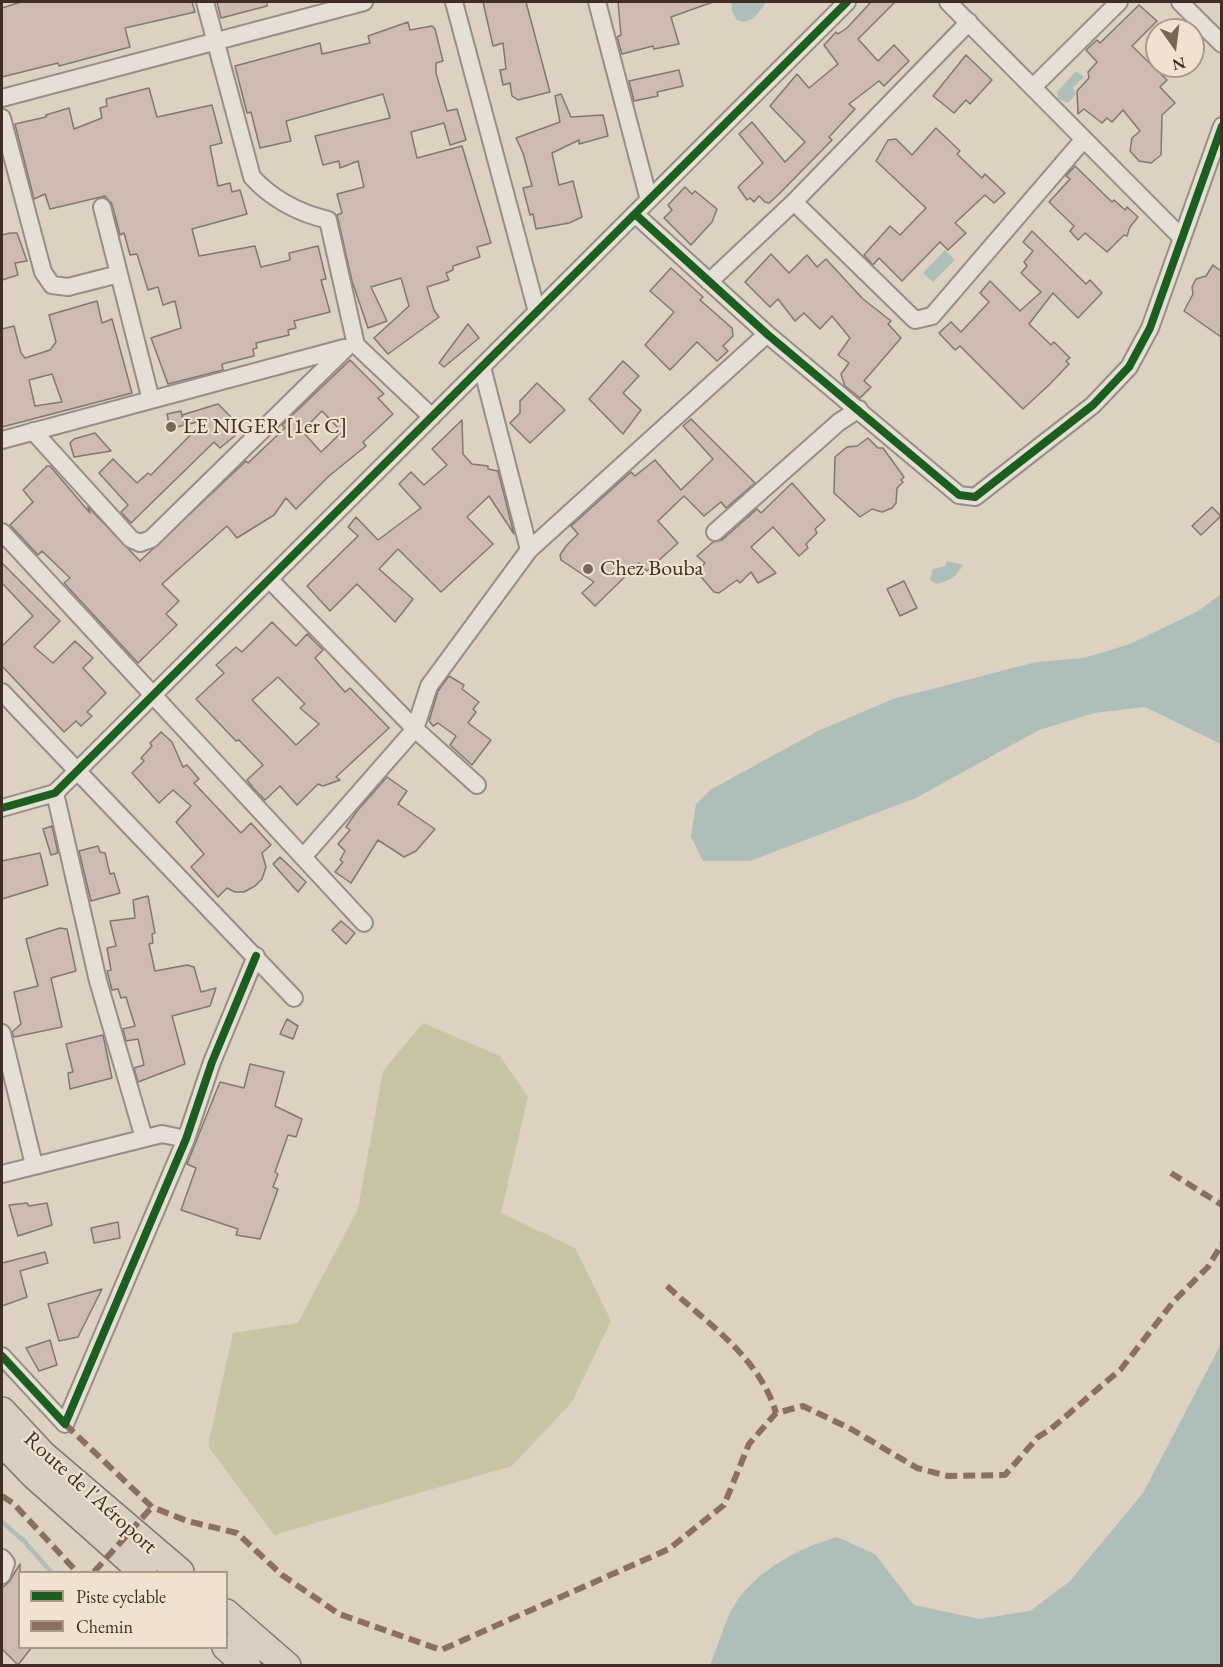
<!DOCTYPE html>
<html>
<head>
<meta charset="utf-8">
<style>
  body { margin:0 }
  #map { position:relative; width:1223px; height:1667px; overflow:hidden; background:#ddd1c1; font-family:"EB Garamond",serif }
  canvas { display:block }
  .frame { position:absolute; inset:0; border:3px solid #3e2e23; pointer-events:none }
  .legend { position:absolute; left:18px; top:1571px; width:210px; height:78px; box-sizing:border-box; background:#f0e2d0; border:2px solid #a99a8b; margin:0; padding:8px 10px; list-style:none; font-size:18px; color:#3e2e23 }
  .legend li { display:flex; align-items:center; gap:12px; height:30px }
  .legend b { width:30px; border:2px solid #a99a8b }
  .north { position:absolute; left:1145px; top:18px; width:60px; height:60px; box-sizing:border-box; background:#f0e2d0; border:2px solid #a99a8b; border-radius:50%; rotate:166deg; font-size:16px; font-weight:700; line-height:24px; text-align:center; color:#3e2e23 }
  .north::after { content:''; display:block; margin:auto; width:21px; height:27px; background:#76675a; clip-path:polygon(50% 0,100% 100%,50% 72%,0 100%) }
</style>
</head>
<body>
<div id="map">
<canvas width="1223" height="1667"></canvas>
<div class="frame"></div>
<ul class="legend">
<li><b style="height:8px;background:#1b5e20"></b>Piste cyclable</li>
<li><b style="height:8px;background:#8d6e63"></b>Chemin</li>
</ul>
<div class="north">N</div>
</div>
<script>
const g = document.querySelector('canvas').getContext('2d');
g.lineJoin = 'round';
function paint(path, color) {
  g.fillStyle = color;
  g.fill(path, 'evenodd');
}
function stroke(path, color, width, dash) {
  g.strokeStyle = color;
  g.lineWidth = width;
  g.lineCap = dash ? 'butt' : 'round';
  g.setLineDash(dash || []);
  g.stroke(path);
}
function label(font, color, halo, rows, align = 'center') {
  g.font = font + ' "EB Garamond",serif';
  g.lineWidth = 4.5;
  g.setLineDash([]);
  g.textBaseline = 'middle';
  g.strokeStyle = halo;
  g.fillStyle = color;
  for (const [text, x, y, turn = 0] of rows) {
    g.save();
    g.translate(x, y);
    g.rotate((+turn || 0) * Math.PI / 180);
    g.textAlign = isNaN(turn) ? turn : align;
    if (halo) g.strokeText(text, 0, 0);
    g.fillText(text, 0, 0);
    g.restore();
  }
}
const green = new Path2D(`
  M423 1023 500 1056 528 1097 501 1213 575 1248 611 1321 572 1402 512 1466 274 1535 208 1446 233 1333 298 1323 358 1209 383 1071Z`);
const water = new Path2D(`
  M731 2H764L765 4 754 18 744 22 737 20 732 11Z
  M1076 71 1084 77 1073 87 1076 94 1068 103 1058 99 1057 92Z
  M945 250 955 260 933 282 923 273Z
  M947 561 963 565C956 577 950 581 937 584L930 580 933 569 945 566Z
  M1221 594V744L1145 707 1094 713 1039 730 916 798 750 861H703L691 837 696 804 710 790 818 731 893 699 1036 662 1084 658 1130 644 1198 611Z
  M1221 1344V1665H710C718 1647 723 1626 732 1609 753 1572 798 1548 837 1537L875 1554 914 1605 979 1619 1030 1611 1070 1581 1143 1493Z`);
const stream = new Path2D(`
  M2 1522 24 1541 51 1572`);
const building = new Path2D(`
  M21 2H192L195 12 125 28 130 47 59 66 58 63 2 77V8Z
  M217 2H267V6L221 18Z
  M483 2H526L550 92 518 100 512 96 510 83 503 85 500 70 506 69 503 43 493 46Z
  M618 2H713L671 17 679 44 654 49 653 46 622 54 617 37 621 35Z
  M871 2H895L858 39 878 61 894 45 909 61 884 86 879 81 849 104 855 109 829 137 832 140 778 195 769 203 765 202 759 196 754 202 750 198 747 200 738 187 763 163 739 134 752 122 785 162 805 142 770 106 797 74 809 88 838 64 824 45 836 32 838 34 847 28Z
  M1139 5 1157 21 1132 46 1167 80 1160 87 1175 103 1162 115 1161 155 1151 163 1139 161 1130 151 1132 138 1140 131 1123 110 1112 122 1107 118 1102 123 1084 109 1078 114 1077 91 1089 78 1088 72 1097 62 1086 50 1097 40 1100 43Z
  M408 22 410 30 432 26 435 29 443 61 436 63V73L447 111 457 109 466 140 450 145 444 123 411 132 417 158 462 146 491 243 477 247 480 257 453 266V270L446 273 449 280 427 287 434 310 439 317 388 354 374 338 409 306 401 278 371 287 387 321 368 328 352 281 337 215 342 213 337 194 364 187 358 161 340 168 339 161 323 165 315 136 390 118 383 94 286 121 291 141 260 148 251 112 247 113 235 66 320 43 322 54 370 43 368 36Z
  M966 55 992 80 970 104 966 100 954 113 933 96Z
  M679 70 683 86 657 92 658 96 634 101 629 81Z
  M149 88 157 117 212 105 222 143 210 146 218 186 230 183 232 192 240 190 247 214 192 229 199 256 255 246 261 267 290 260 289 253 318 246 326 279 321 280 330 312 294 321 296 328 288 330 289 335 256 343 257 348 253 349 254 356 222 364 223 370 168 384 151 338 181 328 175 301 163 305 158 287 148 290 137 254 130 255 124 233 120 235 112 204 105 196 50 209 45 194 34 199 15 124 46 117V115L69 108 74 129 102 118 100 108 107 106 106 99Z
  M561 94 571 117 603 115 608 136 579 144V140L552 153 559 185 573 181 582 217 569 223 536 229 533 214 530 215 523 188 532 186 523 153 516 138 560 122 555 96Z
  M936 128 960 151 957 154 982 178 985 174 1005 193 994 203 985 195 955 223 966 233 948 250 940 242 902 281 879 258 873 265 864 255 890 226 900 235 926 208 876 161 888 140 896 139 912 155Z
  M1075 166 1112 202 1114 200 1125 210 1127 207 1138 217 1130 227 1127 236 1124 235 1107 252 1085 233 1078 240 1070 231 1074 226 1049 202 1070 179 1066 176Z
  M685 187 692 194 695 191 717 209 712 222 691 245 664 218 672 210 668 205Z
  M1032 231 1086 284 1090 280 1102 293 1078 318 1053 293 1029 324 1051 345 1054 342 1070 358 1066 361 1069 364 1050 384 1023 409 960 346 955 350 939 333 951 322 961 332 989 302 980 293 990 281 1020 311 1041 292 1021 273 1027 266 1024 262 1033 251 1023 242Z
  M10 233H17L27 261 15 263 18 275 2 280V235Z
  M771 254 789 273 807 255 817 267 826 259 863 299 891 321 888 324 901 338 864 381 871 387 860 398 845 386 841 374 849 363 838 355 850 338 832 316 820 329 804 313 795 321 778 299 770 307 745 282Z
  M1213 265 1221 271V337L1184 311 1193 294 1192 287 1196 279 1206 276Z
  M671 268 703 297 700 300 732 328 733 336 723 346 728 351 717 361 697 342 670 370 645 345 674 312 650 291Z
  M97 301 102 323 112 319 132 393 2 427V329L14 326 21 353 25 358 50 350 56 342 49 315ZM52 374 62 402 35 406 29 380Z
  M468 324 479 338 444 367 439 363Z
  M350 360 384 394 378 398 393 414 363 442 366 446 329 476 296 509 286 498 274 515 237 538 227 526 162 584 179 601 166 614 177 625 138 663 64 583 70 578 42 551 38 555 10 525 33 502 23 490 47 466H50L90 513 88 507 140 561 246 461 248 463 285 428 282 425ZM322 411 342 432 321 452 302 431Z
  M623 361 639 376 623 393 641 410 623 434 589 399Z
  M537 383 565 410 530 443 510 423 520 413V401Z
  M218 404 243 429 220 448 214 442 131 523 121 512 128 505 99 473 113 459 137 483 148 473 151 475 205 420 185 425 182 415Z
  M181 411 184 425 170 429 167 414Z
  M691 419 755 483 726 508 721 502 704 516 684 496 658 521 678 543 647 571 639 563 595 606 582 593 594 582 561 560 560 555 566 546 578 534 571 526 631 472 635 476 655 460 681 490 713 459 683 426Z
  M462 420 463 454 472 464 488 466V469L498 471 514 534 489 496 467 517 493 544 441 592 398 549 379 569 413 599 395 622 357 584 330 611 307 586 358 536 348 527 356 517 378 540 421 508 399 484 411 472 424 485 447 465 432 449Z
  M95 433 111 451 74 457 70 443 74 439Z
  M868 438 878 448H883L904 477 901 480 903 482 897 488 896 503 892 508 882 512 872 509 860 517 834 493 835 457 847 447 857 446Z
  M792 483 825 520 815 529 817 533 806 544 808 548 799 556 773 527 751 547 776 573 758 583 751 572 740 583 737 580 719 593 714 592 697 572 705 563 697 556 713 542 722 540 757 509 761 513Z
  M1212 507 1221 516 1201 535 1192 526Z
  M2 563 60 621 34 647 53 663 75 641 93 658 83 668 106 693 87 712 92 716 81 726 76 721 64 732 2 666V646L33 616 2 583Z
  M904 581 917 608 900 616 887 589Z
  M272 622 296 646 307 634 323 650 315 658 345 692 350 688 389 728 336 777 340 780 323 786 318 784 297 805 280 786 265 800 253 788 247 780 263 765 239 740 236 741 196 699 224 673 216 665 236 647 242 652ZM278 677 305 704 300 708 319 724 296 745 252 700Z
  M449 676 464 685 462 689 479 702 473 709 476 712 468 723 491 740 472 765 450 745 456 736 438 723 433 726 429 721 438 691Z
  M161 732 172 742 183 767 187 765 199 779 194 783 241 833 251 823 271 845 262 853 266 867 262 879 255 886 244 892H235L227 888 218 897 191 867 204 854 176 822 191 806 173 790 159 803 132 773 144 761 141 758 152 746 150 743Z
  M387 777 407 791 398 804 435 829 416 851 404 857 378 840 351 883 335 872 343 862 340 860 345 851 338 844 350 830 346 827 357 811Z
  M52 826 58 853 51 855 43 829Z
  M98 846 100 852 105 853 110 874 114 873 120 893 91 901 79 851Z
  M40 853 48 885 2 899V861Z
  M280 857 306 882 298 892 273 864Z
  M148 896 155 933 152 934 153 943 149 944 155 971 187 965 194 967 201 992 216 988 210 1006 172 1016 185 1064 138 1082 134 1068 144 1065 138 1039 126 1041 123 1029 135 1026 126 997 121 998 118 989 112 990 107 971 111 970 107 948 116 946 110 921 135 918 133 900Z
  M341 921 355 933 346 944 332 930Z
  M60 928 67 929 76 971 51 978 62 1027 14 1037 12 1032 21 1024 14 992 38 986 26 939Z
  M287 1019 298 1026 293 1039 280 1034Z
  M103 1035 112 1078 70 1089 68 1073 73 1072 66 1044Z
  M250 1064 284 1072 275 1106 302 1119 296 1137 288 1135 275 1172 278 1174 273 1187 278 1189 260 1239 236 1235 238 1229 181 1210 196 1168 187 1164 220 1082 244 1088Z
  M27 1203 29 1206 47 1203 52 1225 18 1236 9 1205Z
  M118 1222 120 1238 94 1243 91 1228Z
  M45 1252 48 1263 20 1271 27 1297 2 1306V1263Z
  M102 1289 78 1337 59 1341 48 1304Z
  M50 1340 57 1365 39 1371 26 1348Z
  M20 1564V1647H32L18 1665 2 1649V1588L9 1582Z`);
const minor = new Path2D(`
  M205 2 252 177C273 200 299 213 328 220L356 345 432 417
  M454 2 537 312
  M597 2 649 200
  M948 2 1180 236
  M1180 2 1222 44
  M1033 87 1119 2
  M2 98 364 2
  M2 118 43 272 52 285 68 287 119 274
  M794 202 915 320 932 316 1084 139
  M102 207 151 400
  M635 214 767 334 959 495 975 497 1093 405 1129 367 1150 328 1222 126
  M709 282 794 202 969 22
  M482 367 529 550
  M33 431 131 539 140 543 151 539 346 348
  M2 440 344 348
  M2 532 364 923
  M715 532 839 422 859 409
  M269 579 415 729 477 785
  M2 692 294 998
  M55 793 98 981 144 1138
  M2 808 55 793 847 2
  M303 857 415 729 429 686 529 550 767 334
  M2 1033 34 1165
  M2 1174 162 1134 186 1139
  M2 1356 65 1424 186 1139 212 1062 256 956
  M2 1558 6 1563 2 1575`);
const trunk = new Path2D(`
  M2 1411 43 1455 180 1572
  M2 1442 35 1476 143 1572
  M226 1613 287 1666
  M226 1647 247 1666`);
const quiet = new Path2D(`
  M1171 1173 1222 1205
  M667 1286C708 1324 760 1358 776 1413
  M65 1424 152 1507 187 1521 237 1533 282 1575 339 1614 441 1650 669 1549 724 1505 749 1444 776 1413 803 1406 851 1429 917 1468 948 1476 1005 1475 1038 1437 1051 1429 1121 1369 1174 1301 1208 1267 1222 1244
  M2 1496 13 1503 77 1572
  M94 1572 152 1507`);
const cycleway = new Path2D(`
  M635 214 767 334 959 495 975 497 1093 405 1129 367 1150 328 1222 126
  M2 808 55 793 847 2
  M2 1356 65 1424 186 1139 212 1062 256 956`);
const markers = [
  [171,427,6,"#76675a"],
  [588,569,6,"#76675a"]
];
const poiNames = [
  ["LE NIGER [1er C]",183,427],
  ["Chez Bouba",600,569]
];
const streetNames = [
  ["Route de l'Aéroport",90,1493,42]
];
paint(green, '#c8c5a4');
paint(water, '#adbfb8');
stroke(stream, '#adbfb8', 4.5);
paint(building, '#cdbab0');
stroke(building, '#81786f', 1.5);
stroke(minor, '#978e84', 20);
stroke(trunk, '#81786f', 30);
stroke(minor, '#e5dfd6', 16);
stroke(trunk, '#d8cec2', 27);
stroke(quiet, '#8d6e63', 6, [12, 6]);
stroke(cycleway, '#1b5e20', 8);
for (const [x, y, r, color] of markers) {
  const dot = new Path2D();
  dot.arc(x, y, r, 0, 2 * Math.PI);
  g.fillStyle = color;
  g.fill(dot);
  stroke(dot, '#f0e2d0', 2);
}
label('22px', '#3e2e23', '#f0e2d0', poiNames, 'left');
label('22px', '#3e2e23', '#f0e2d0', streetNames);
</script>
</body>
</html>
